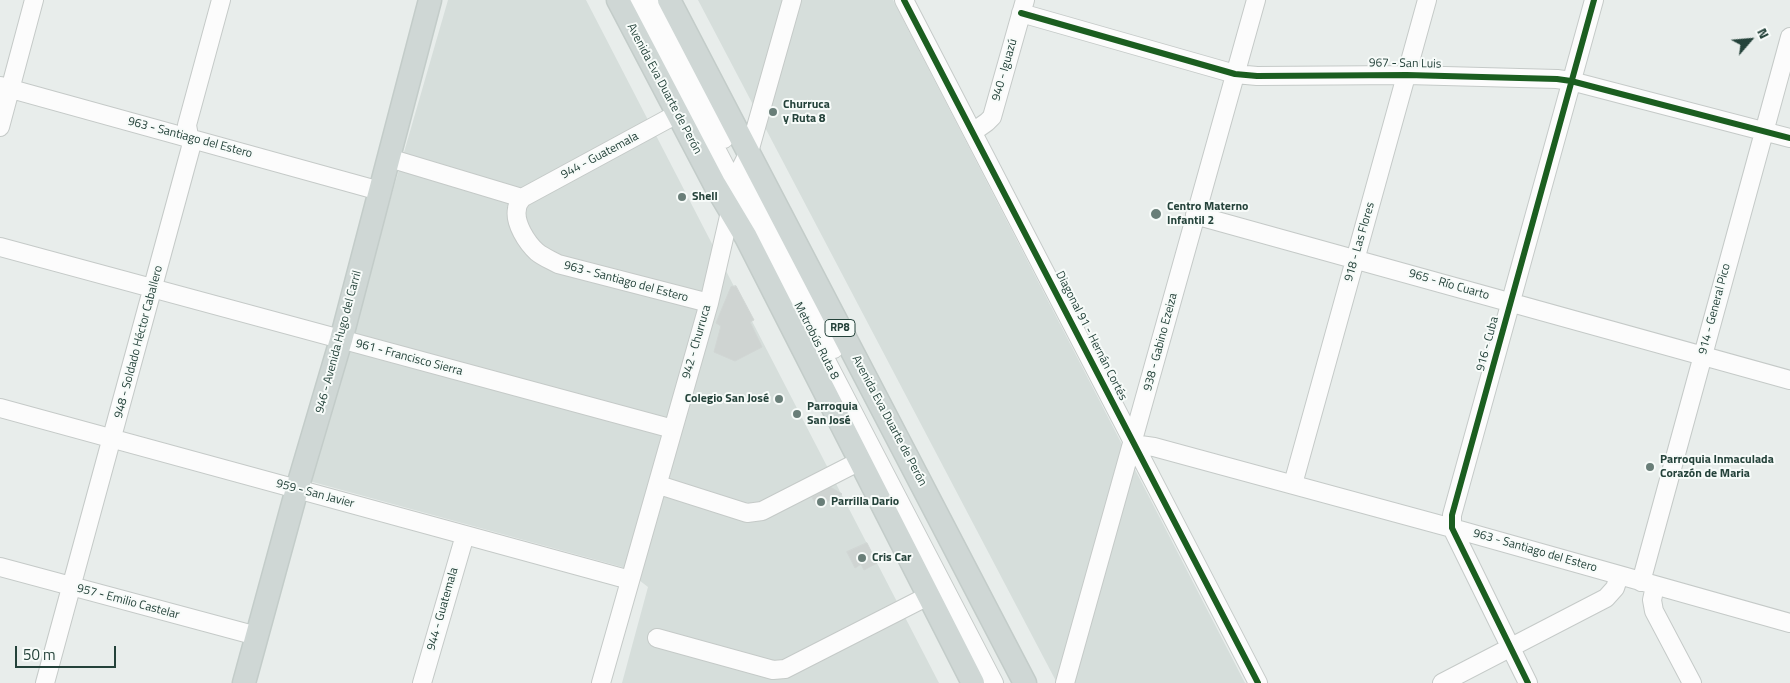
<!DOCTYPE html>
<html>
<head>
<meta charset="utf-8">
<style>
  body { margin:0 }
  #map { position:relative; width:1790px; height:683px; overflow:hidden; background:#e8edeb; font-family:"Titillium Web",sans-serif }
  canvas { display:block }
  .north { position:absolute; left:1725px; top:15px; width:50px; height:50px; -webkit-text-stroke:4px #f7fbf9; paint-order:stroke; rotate:63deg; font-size:14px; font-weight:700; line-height:20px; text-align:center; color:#24423a }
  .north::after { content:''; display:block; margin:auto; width:18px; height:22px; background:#24423a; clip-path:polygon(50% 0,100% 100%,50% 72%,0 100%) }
  .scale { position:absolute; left:15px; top:646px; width:101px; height:22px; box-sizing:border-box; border:2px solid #24423a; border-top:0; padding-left:6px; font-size:15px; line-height:18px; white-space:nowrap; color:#24423a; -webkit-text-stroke:4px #f7fbf9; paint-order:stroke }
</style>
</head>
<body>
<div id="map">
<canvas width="1790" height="683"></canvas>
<div class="north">N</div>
<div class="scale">50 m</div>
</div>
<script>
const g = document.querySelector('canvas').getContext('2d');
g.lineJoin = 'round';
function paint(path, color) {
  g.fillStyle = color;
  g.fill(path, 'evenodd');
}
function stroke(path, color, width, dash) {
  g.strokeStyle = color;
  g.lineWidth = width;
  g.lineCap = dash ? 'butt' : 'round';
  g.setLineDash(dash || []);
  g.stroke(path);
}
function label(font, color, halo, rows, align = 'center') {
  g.font = font + ' "Titillium Web",sans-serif';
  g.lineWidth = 4;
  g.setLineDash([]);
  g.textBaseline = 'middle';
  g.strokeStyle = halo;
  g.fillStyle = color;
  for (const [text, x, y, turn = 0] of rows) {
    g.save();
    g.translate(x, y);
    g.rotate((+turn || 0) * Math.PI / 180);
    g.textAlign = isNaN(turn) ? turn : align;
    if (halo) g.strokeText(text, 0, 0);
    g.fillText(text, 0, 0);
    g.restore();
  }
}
const built = new Path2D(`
  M448 0H586L939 683H622L648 587 622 567 309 481Z
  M698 0H893L1245 683H1057Z`);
const building = new Path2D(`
  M736 286 754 320 750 322 762 347 735 361 714 352 721 326 716 323 731 287Z
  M830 487 842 494 817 507 812 497Z
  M867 543 877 563 864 570 861 564 855 568 847 552Z`);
const minor = new Path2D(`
  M636 0 685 94 714 145 994 683
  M650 0 724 139
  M904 0 1258 683
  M1021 13 1235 74 1257 76 1407 75 1557 79 1571 81 1790 138
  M0 86 380 191
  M0 127 34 0
  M973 132 987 122 992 117 1025 0
  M389 158 522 198
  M745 179 834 349
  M522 198C520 201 517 205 517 209 514 223 527 243 537 252 543 257 551 260 558 264L709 303
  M522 198 677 114
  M1195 215 1790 380
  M0 247 673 429
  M0 408 630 580
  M1133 444 1154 447 1452 528 1790 623
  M1293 484 1427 0
  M659 485 747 513 762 511 860 461
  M0 567 257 636
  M1641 582 1790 37
  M1655 586 1652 600 1654 611 1692 683
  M657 638 773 670 785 669 928 596
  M45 683 191 147 187 125 221 0
  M422 683 465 535
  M601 683 709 303 736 186 740 170 749 152 792 0
  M1065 683C1130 456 1193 228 1256 0
  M1442 683 1606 598 1615 588 1619 576
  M1528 683 1452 528V515L1594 0`);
const major = new Path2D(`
  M618 0 715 185 746 237 973 683
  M669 0 1025 683
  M244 683 297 489 341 340 430 0`);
const cycleway = new Path2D(`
  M904 0 1258 683
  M1021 13 1235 74 1257 76 1407 75 1557 79 1571 81 1790 138
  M1528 683 1452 528V515L1594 0`);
const markers = [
  [773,112,5,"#697e78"],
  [682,197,5,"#697e78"],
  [1156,214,6,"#697e78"],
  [779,399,5,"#697e78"],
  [797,414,5,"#697e78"],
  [1650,467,5,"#697e78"],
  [821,502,5,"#697e78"],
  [862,558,5,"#697e78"]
];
const shields = [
  [840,328,30]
];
const shieldNames = [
  ["RP8",840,328]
];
const streetNames = [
  ["967 - San Luis",1405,64,1],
  ["940 - Iguazú",1005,70,-74],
  ["Avenida Eva Duarte de Perón",664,89,62],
  ["963 - Santiago del Estero",190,138,15],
  ["944 - Guatemala",600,156,-28],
  ["918 - Las Flores",1360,242,-74],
  ["963 - Santiago del Estero",626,282,15],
  ["965 - Río Cuarto",1449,285,16],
  ["914 - General Pico",1715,309,-75],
  ["Diagonal 91 - Hernán Cortés",1091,336,63],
  ["Metrobús Ruta 8",816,341,63],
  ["948 - Soldado Héctor Caballero",139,342,-75],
  ["946 - Avenida Hugo del Carril",339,342,-75],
  ["942 - Churruca",697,342,-74],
  ["938 - Gabino Ezeiza",1161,342,-75],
  ["916 - Cuba",1488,344,-75],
  ["961 - Francisco Sierra",409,358,15],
  ["Avenida Eva Duarte de Perón",889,421,62],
  ["959 - San Javier",315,494,15],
  ["963 - Santiago del Estero",1535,551,16],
  ["957 - Emilio Castelar",128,602,15],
  ["944 - Guatemala",443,609,-74]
];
const poiNames = [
  ["Churruca",783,105],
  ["y Ruta 8",783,119],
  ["Shell",692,197],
  ["Centro Materno",1167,207],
  ["Infantil 2",1167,221],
  ["Colegio San José",769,399,"right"],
  ["Parroquia",807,407],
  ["San José",807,421],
  ["Parroquia Inmaculada",1660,460],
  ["Corazón de Maria",1660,474],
  ["Parrilla Dario",831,502],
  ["Cris Car",872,558]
];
paint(built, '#d6dedb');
paint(building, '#cfd4d2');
stroke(building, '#d1d6d4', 1);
stroke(minor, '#c5cac8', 20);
stroke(major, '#c3ccc9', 25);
stroke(minor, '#fcfcfc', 18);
stroke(major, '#cfd7d5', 22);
stroke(cycleway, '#1b5e20', 6);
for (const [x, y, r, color] of markers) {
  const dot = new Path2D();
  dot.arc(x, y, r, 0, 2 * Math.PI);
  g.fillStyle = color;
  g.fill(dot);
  stroke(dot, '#f7fbf9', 2);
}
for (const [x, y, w] of shields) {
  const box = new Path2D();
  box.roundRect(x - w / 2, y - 8.5, w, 17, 4);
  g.fillStyle = '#f7fbf9';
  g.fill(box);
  stroke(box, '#24423a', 1);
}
label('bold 11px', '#24423a', null, shieldNames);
label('12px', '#24423a', '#f7fbf9', streetNames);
label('bold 12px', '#24423a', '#f7fbf9', poiNames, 'left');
</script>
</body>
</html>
